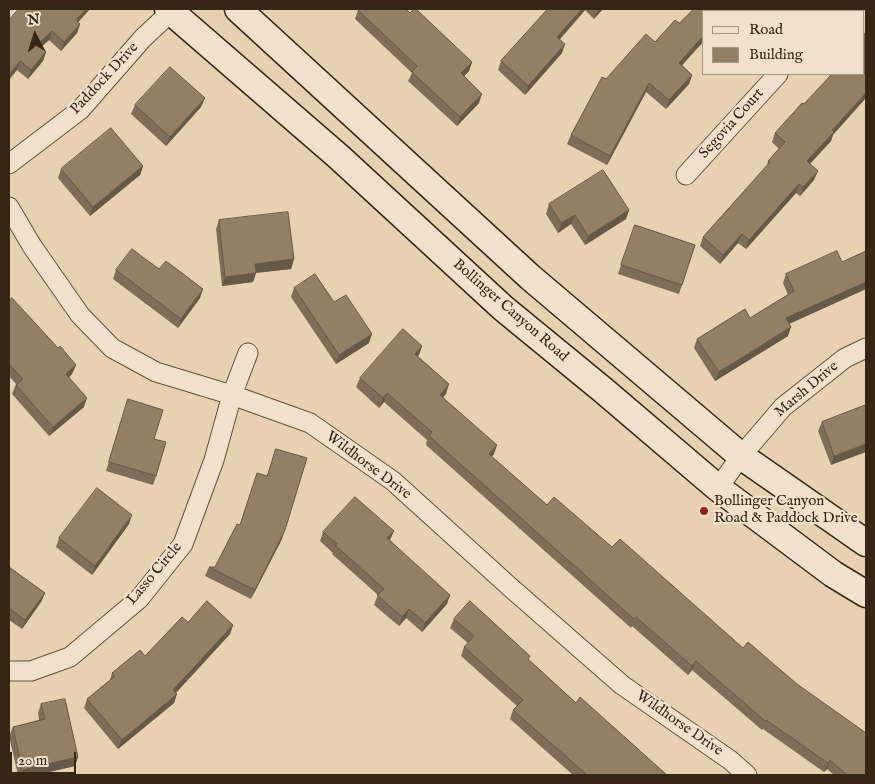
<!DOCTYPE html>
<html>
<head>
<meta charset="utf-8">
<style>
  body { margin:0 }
  #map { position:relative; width:875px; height:784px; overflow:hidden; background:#e8d1b1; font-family:"IM FELL English",serif }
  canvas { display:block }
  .frame { position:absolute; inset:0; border:10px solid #352714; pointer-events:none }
  .legend { position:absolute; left:702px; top:10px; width:162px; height:65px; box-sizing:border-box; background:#f0e1cc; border:1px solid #a59782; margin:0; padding:6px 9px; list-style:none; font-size:15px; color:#352714 }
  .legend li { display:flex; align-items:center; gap:10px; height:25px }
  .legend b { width:25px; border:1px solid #a59782 }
  .north { position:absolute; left:10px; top:10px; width:50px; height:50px; -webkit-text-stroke:4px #f0e1cc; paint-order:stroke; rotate:355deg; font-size:14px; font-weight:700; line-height:20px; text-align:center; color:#352714 }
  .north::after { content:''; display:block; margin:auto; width:18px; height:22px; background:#352714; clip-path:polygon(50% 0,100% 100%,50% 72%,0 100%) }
  .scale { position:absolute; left:10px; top:752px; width:66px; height:22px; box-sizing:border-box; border:2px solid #352714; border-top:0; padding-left:6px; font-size:15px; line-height:18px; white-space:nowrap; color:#352714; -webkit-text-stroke:4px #f0e1cc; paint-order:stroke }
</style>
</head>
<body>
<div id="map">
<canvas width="875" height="784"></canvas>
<div class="frame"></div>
<ul class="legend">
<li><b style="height:6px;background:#f0e1cc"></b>Road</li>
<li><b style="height:14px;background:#927f66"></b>Building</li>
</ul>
<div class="north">N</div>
<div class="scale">20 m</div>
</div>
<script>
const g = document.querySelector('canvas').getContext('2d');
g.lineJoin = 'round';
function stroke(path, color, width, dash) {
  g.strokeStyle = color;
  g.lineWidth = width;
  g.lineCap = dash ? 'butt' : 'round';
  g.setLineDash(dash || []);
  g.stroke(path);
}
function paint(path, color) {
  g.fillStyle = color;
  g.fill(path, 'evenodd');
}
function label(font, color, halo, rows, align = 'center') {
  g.font = font + ' "IM FELL English",serif';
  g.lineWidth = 4.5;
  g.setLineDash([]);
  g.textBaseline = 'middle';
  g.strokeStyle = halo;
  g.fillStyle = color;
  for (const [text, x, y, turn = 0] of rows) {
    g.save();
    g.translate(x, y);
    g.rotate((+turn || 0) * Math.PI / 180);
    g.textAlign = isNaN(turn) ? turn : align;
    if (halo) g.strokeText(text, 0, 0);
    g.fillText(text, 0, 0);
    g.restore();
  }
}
const street = new Path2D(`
  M834 11 836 9
  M9 164 80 110 143 38 174 9
  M686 175 778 74
  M9 207 32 246 80 315 112 348 156 372 232 395 310 423 393 481 510 587 622 685 730 760 747 775
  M718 488 741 456 783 407 845 358 866 348
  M9 671H31L70 657 139 599 183 544 214 460 232 395 248 353`);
const secondary = new Path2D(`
  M168 9 339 157 503 308 603 390 718 488 833 574 866 594
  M238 9 530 277 741 456 866 543`);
const wall = new Path2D(`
  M19 9H90L78 22 80 24 77 33 61 51 49 40 42 46 46 52 43 61 28 79 17 70Z
  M548 9H603L594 19 585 10 560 39 562 53 525 95 498 70 501 61Z
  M358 10 410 13 472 62 469 71 464 76 479 103 457 126 408 81 412 73 355 19Z
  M704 11 682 65 692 75 689 84 666 109 646 92 607 165 567 144 571 135 606 79 679 23Z
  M135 105 201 107 166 146 131 114Z
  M775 133 833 135 831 141 810 164 814 180 800 196 796 193 746 249 738 243 720 264 700 246 703 237 767 166 768 161 779 149 772 142Z
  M143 166 140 175 90 216 58 178 61 169Z
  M549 204 629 210 626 219 585 245 571 224 558 233 546 214Z
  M219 220 294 259 291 269 256 273 253 282 222 286 216 229Z
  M635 225 695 245 679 294 618 274Z
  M866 251V289L789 324 788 336 715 381 694 348 697 339 750 318 788 295 783 283 786 274 842 262Z
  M116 270 200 298 178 328 113 279Z
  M294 288 334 302 369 343 336 364 291 297Z
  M9 301 76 365 72 374 69 377 84 407 49 436 12 394 16 384 9 376Z
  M422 346 418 357 446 394 443 397 494 454 491 457 547 505 866 775H834L827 769 824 772 763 729 762 730 692 670 688 675 632 626 631 628 426 445 427 440 384 402 379 408 356 387 360 378Z
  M128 399 154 439 156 476 153 485 106 471Z
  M866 405 831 465 818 431 822 422Z
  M276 449 282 539 251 599 205 576 209 567H215L240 525 257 473 267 476Z
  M129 524 92 575 56 547 59 538Z
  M323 532 390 540 447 604 422 632 406 618 399 626 374 605 378 595 332 554 333 553 320 541Z
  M9 567 45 593 41 602 22 629 9 620Z
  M454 619 529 660 576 703 667 775H573L510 719 513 710 517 706 461 656 464 647 468 643 450 628Z
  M188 622 233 625 230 634 176 693 174 703 118 749 84 708 87 699 110 680 112 673 145 656Z
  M41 704 78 757 75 766 36 775H18L9 736 13 727 39 720 38 713Z`);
const shadedWall = new Path2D(`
  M86 9H90L72 29 76 20Z
  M582 9H586L554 46 557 37Z
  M599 9H603L594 19 598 10Z
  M756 9H762L759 11H754Z
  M80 24 77 33 61 51 64 42Z
  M52 31 49 40 36 52 39 43Z
  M704 35V41L676 72 679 63Z
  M565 44 562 53 525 95 528 86Z
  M46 52 43 61 28 79 31 70Z
  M20 61 17 70 9 80V75Z
  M472 62 469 71 458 82 461 73Z
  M692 75 689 84 666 109 669 100Z
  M649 83 646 92 607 165 610 156Z
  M866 93V98L833 135 831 141 804 170 807 161 832 130Z
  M482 94 479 103 457 126 460 117Z
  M205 98 201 107 166 146 170 137Z
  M143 166 140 175 90 216 93 207Z
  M818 171 814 180 800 196 803 187Z
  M799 184 796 193 746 249 749 240Z
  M629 210 626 219 585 245 588 236Z
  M575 215 571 224 558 233 561 223Z
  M742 234 738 243 720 264 723 255Z
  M294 259 291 269 252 273 255 264Z
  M256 273 253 282 222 286 225 277Z
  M866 282V289L782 327 786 318Z
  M203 289 200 298 178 328 181 319Z
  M791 327 788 336 715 381 719 372Z
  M372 334 369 343 336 364 339 355Z
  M422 346 419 355 412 363 415 354Z
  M76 365 72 374 63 383 66 374Z
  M449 384 446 394 437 404 440 395Z
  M387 393 384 402 379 408 383 398Z
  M87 398 84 407 49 436 53 427Z
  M866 444V452L831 465 834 456Z
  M497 445 494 454 485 463 489 454Z
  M132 515 129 524 92 575 95 566Z
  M285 530 282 539 251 599 255 590Z
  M394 531 390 540 384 547 387 538Z
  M45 593 41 602 22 629 25 620Z
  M450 595 447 604 422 632 425 623Z
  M409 609 406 618 399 626 402 617Z
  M233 625 230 634 170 699 173 690Z
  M696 661 692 670 688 675 692 666Z
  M177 694 174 703 118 749 122 740Z
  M78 757 75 766 36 775H20L22 770Z
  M830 760 827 769 824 772 828 763Z`);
const building = new Path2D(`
  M19 9H86L76 20 80 24 64 42 52 31 39 43 46 52 31 70 20 61 9 75V20Z
  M359 9H406L410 13 414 9H416L472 62 461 73 482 94 460 117 412 72 417 66 358 10Z
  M548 9H582L557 37 565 44 528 86 501 61Z
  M694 9H756L754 11H704V35L679 63 692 75 669 100 649 83 610 156 571 135 602 77 606 79 646 34 655 42 675 20 679 23Z
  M866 32V93L832 130 834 132 807 161 818 171 803 187 799 184 749 240 742 234 723 255 703 237 770 162 768 161 785 142 775 133 802 103 804 104 832 74H864V35Z
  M170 67 205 98 170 137 135 105Z
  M111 128 143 166 93 207 61 169Z
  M603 170 629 210 588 236 575 215 561 223 549 204Z
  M288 212 294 259 255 264 256 273 225 277 219 220Z
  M635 225 695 245 682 285 621 265Z
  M132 249 159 269 166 261 203 289 181 319 116 270Z
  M837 251 842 262 866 251V282L786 318 791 327 719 372 697 339 745 309 750 318 794 291 786 274Z
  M315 274 334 302 346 295 372 334 339 355 294 288Z
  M12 298 58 348 60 346 76 365 66 374 87 398 53 427 16 385 23 379 9 364V301Z
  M403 329 422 346 415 354 449 384 440 395 497 445 489 454 547 505 554 497 612 547 620 539 743 648 748 642 797 684 866 733V775H847L830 760 828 763 766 720 765 721 696 661 692 666 636 617 634 619 429 436 432 432 387 393 383 398 360 378Z
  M128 399 163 410 154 439 166 442 156 476 109 462Z
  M866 405V444L834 456 822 422Z
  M276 449 307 458 285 530 255 590 209 567H215L237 524 240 525 257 473 267 476Z
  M97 488 132 515 95 566 59 538Z
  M355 497 394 531 387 538 450 595 425 623 409 609 402 617 377 595 384 589 335 545 337 544 323 532Z
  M9 567 45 593 25 620 9 608Z
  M207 601 233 625 173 690 177 694 122 740 87 699 115 676 112 673 140 650 145 656 182 617 188 622Z
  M470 601 530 656 528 659 576 703 580 697 667 775H587L513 710 523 700 464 647 474 636 454 619Z
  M65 699 78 757 22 770 13 727 45 719 41 704Z`);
const markers = [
  [704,511,5,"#8f2418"]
];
const streetNames = [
  ["Paddock Drive",105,79,-47],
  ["Segovia Court",732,124,-48],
  ["Bollinger Canyon Road",510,311,41],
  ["Marsh Drive",807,390,-40],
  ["Wildhorse Drive",368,466,37],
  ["Lasso Circle",155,574,-50],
  ["Wildhorse Drive",679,724,35]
];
const poiNames = [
  ["Bollinger Canyon",714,502],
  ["Road & Paddock Drive",714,519]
];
stroke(street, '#62523b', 21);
stroke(secondary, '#352714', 29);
stroke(street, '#f0e1cc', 19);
stroke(secondary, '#f0e1cc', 26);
paint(wall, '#7e6d58');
paint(shadedWall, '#665947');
paint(building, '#927f66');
stroke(building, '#665947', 1);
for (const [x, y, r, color] of markers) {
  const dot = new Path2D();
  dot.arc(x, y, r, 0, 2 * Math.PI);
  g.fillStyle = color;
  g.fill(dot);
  stroke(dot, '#f0e1cc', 2);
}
label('15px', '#352714', '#f0e1cc', streetNames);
label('15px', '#352714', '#f0e1cc', poiNames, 'left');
</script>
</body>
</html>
